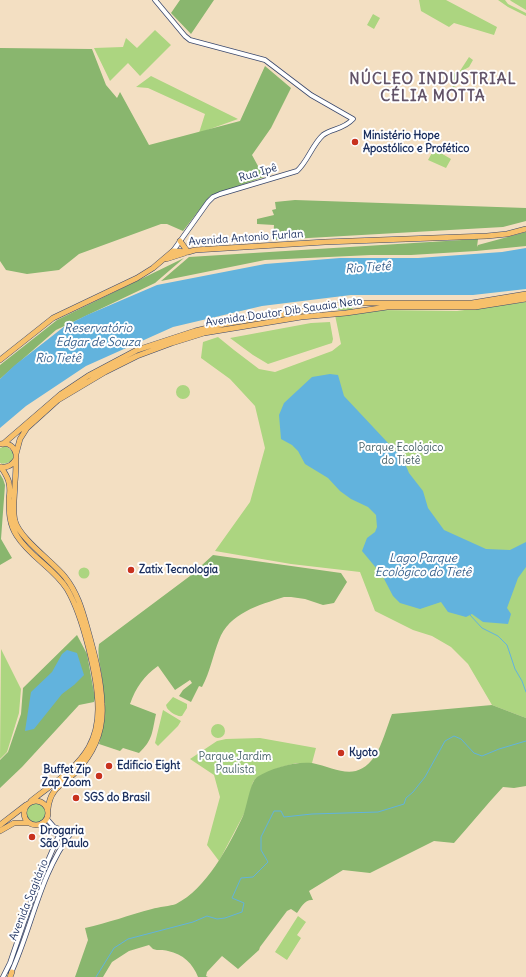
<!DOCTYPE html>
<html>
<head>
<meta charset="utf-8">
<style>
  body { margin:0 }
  canvas { display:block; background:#f3dfc2 }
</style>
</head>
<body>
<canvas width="526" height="977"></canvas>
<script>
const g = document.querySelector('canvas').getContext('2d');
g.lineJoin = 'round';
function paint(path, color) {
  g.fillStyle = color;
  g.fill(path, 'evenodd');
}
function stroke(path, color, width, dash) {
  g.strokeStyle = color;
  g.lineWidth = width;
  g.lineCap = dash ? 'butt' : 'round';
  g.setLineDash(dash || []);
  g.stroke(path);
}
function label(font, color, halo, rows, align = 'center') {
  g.font = font + ' Delius,sans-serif';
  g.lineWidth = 4;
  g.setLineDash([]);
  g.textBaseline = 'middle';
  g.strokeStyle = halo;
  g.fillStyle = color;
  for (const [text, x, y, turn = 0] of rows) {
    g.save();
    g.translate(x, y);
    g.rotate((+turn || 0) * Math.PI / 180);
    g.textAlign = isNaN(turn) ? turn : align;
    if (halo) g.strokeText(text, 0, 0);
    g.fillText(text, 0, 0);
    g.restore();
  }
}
const green = new Path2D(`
  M419 0H446L497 27 494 35 454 23 449 27 421 11Z
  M498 0H505L508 4 526 13V16L508 7Z
  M510 0H526V10L511 1Z
  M373 14 380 18 374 29 367 25Z
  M155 30 171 45 140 76 128 63 110 81 94 48 123 47 126 38 137 48Z
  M469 57 473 60 469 67 462 71 455 87 453 88 450 72 458 74Z
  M151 76 238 119 199 133 205 114 148 88 136 87Z
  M434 149 451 159 446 168 428 160Z
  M526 302V718L492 705 468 664 451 647 432 636 413 630 375 611 360 572 291 564 215 551 250 502 265 448 255 406 230 379 201 358 203 342 218 337 234 350 259 369 275 372 332 351 341 344 335 315 379 310 457 311Z
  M348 306H352L353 308 351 310H334L333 309Z
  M330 322 333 339 332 343 268 364 253 355 230 338 311 323Z
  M176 392a7 7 0 1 1 14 0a7 7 0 1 1-14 0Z
  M6 446 14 453V459C10 462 5 465 0 463V448Z
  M78.5 573a5.5 5.5 0 1 1 11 0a5.5 5.5 0 1 1-11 0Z
  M1 649 21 689 19 713 7 752 0 759Z
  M173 697 187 704V708L182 716C177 717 170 712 167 708L166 705Z
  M163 710 181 721 178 726 158 746 155 743Z
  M211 731a7 7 0 1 1 14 0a7 7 0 1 1-14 0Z
  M260 738 316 748 312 763H296L278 768 256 778 253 782 246 810 219 861 207 845 220 797 214 775 190 759 217 741 226 739Z
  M25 813a11 11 0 1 1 22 0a11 11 0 1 1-22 0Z
  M298 916 306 922 297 935 301 938 287 960 275 952Z`);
const forest = new Path2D(`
  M180 0H214L191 34 171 13Z
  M0 48 92 49 106 85 117 98 120 92 149 145 240 121 265 66 291 88 271 128 252 155 264 177 210 196 183 231 167 224H161L79 254 59 270 27 274 6 270 0 261Z
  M295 200 526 208V221L503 227 273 240 274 225 257 224V219L274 215 272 210 276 209 275 202Z
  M526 232V246L476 251 411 255H371L265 260 161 281 189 257 478 239 477 247 478 245Z
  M184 258 155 283 56 330 0 379V365L57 320Z
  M0 474 3 479 5 485 1 539 12 558 0 565Z
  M213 555 341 573 347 582 334 603 323 605 305 599 291 597H284C259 605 229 613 219 640 213 655 210 672 202 687L199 686 191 702 179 696 183 690 192 683 190 680 175 690 158 666C144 676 136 687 130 704L156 714C152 732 153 740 139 753L123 748 120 751 99 744C105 723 105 700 102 678 101 667 97 656 99 644L190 576Z
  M77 635 87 654 95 698 94 702 79 705 22 767 0 788V760L8 752 21 714 23 688Z
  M492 705 526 718V786L514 788 503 787C486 805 471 824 454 843L434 841 370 873 343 870 309 891 313 900C305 899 301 907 297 913L291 909 287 911 260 947 259 950 238 969 222 956 207 972 206 976 208 977H198C193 964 183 954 168 951 163 949 158 951 153 949L149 945 129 951 112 962 103 977H75L88 940 85 928C108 923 129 915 152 909 158 907 171 906 176 904 206 889 229 846 243 816 247 807 250 782 257 777 271 768 296 761 312 763 337 768 356 783 375 756 382 745 387 727 392 714Z`);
const water = new Path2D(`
  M526 248V289L473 295H351L262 306 173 327 86 366 26 406 0 428V379L15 365 65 326 87 315 157 285 265 264 340 258H418L502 252Z
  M330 374 338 375 344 396 403 459 409 473 423 491 428 508 444 530 486 549 510 550 526 542V567L518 578 507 608 511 614 508 624 483 622 472 614 466 617 448 612 441 602 420 609 400 603 393 596 382 575 362 551 367 538 375 532 377 527 376 515 368 507 351 499 340 491 328 478 305 464 298 451 292 445 281 439 279 415 284 403 312 377Z
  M67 650 77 653 84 675 74 685 62 694 34 729 25 731 31 692 52 672 62 654Z`);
const stream = new Path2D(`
  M470 615 482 628 498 636 507 645 515 669 522 681 526 692
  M96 977 114 948 128 939 193 922 207 916 217 919 225 918 242 912 244 903 232 898 241 878 253 877 268 862 261 850V837L274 811H281L284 817 312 814 378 812 404 804 406 798 413 792 425 777 445 741 454 736 461 739 474 753 482 756 499 749 526 741`);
const minor = new Path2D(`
  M155 0 185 36 190 40 265 60 311 95 353 119C343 130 332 128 323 135 312 145 308 161 297 171L220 194 213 197 208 202 173 251
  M42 823 54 833 67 838
  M11 973C32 927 40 874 71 833L54 827 47 819
  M3 977 10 963 34 893 59 835`);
const major = new Path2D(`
  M180 241 188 252
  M166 259 185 253
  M0 360 53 318 137 278 153 268 173 251 188 252 195 250 325 242 487 236 507 234 526 229
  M0 444C8 442 14 446 16 454 16 464 16 473 15 482 15 494 12 509 15 521 20 539 53 562 65 577 77 592 82 609 87 627 94 652 101 677 102 704 104 730 94 753 76 772 62 785 50 788 48 809
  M3 444 61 394 88 376 137 350 195 331 224 324 351 303H472L526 294
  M16 454 20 439 27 428 58 400 105 372 137 356 172 343 204 333 301 317 346 313 387 307H475L526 299
  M0 467C7 468 12 466 16 459
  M1 467C4 472 8 477 9 483 10 488 10 493 9 498 9 512 9 524 17 536 30 557 54 568 67 589 83 616 98 678 98 709 98 722 95 736 89 747 76 770 51 785 31 801
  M24 813a12 12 0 1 1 24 0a12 12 0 1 1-24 0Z
  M0 825 26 805
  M0 831 14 823H29
  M10 977 12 972`);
const markers = [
  [355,142,4,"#c8321e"],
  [131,570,4,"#c8321e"],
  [341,753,4,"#c8321e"],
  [109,766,4,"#c8321e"],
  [99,776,4,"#c8321e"],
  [76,798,4,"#c8321e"],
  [32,837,4,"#c8321e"]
];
const poiNames = [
  ["Ministério Hope",363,136],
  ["Apostólico e Profético",363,149],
  ["Zatix Tecnologia",139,570],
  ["Kyoto",349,753],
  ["Edificio Eight",117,766],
  ["Buffet Zip",91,770,"right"],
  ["Zap Zoom",91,783,"right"],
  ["SGS do Brasil",84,798],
  ["Drogaria",40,831],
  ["São Paulo",40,844]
];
const streetNames = [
  ["Rua Ipê",258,173,-16],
  ["Avenida Antonio Furlan",246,238,-4],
  ["Avenida Doutor Dib Sauaia Neto",284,312,-8],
  ["Avenida Sagitário",29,900,-68]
];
const parkNames = [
  ["Parque Ecológico",401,448],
  ["do Tietê",401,461],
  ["Parque Jardim",235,757],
  ["Paulista",235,770]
];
const waterNames = [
  ["Rio Tietê",368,268,-4],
  ["Reservatório",98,329],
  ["Edgar de Souza",98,343],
  ["Rio Tietê",58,359],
  ["Lago Parque",423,559],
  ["Ecológico do Tietê",423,573]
];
const districtNames = [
  ["NÚCLEO INDUSTRIAL",433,80],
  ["CÉLIA MOTTA",433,97]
];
paint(green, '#acd580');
paint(forest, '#89b66e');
paint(water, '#62b3dd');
stroke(stream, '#62b3dd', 1);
stroke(minor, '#3b496d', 5.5);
stroke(major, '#3b496d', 6);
stroke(minor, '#fff', 4);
stroke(major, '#f7c06b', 5);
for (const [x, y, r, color] of markers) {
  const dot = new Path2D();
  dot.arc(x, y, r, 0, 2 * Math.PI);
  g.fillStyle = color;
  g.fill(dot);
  stroke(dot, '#fff', 1.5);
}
label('bold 11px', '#1b2f5e', '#fff', poiNames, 'left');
label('11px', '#1b2f5e', '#fff', streetNames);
label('11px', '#466168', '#fff', parkNames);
label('italic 12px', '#345d8a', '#fff', waterNames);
g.letterSpacing = '1px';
label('bold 15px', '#625368', '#fff', districtNames);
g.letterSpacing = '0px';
</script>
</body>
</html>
